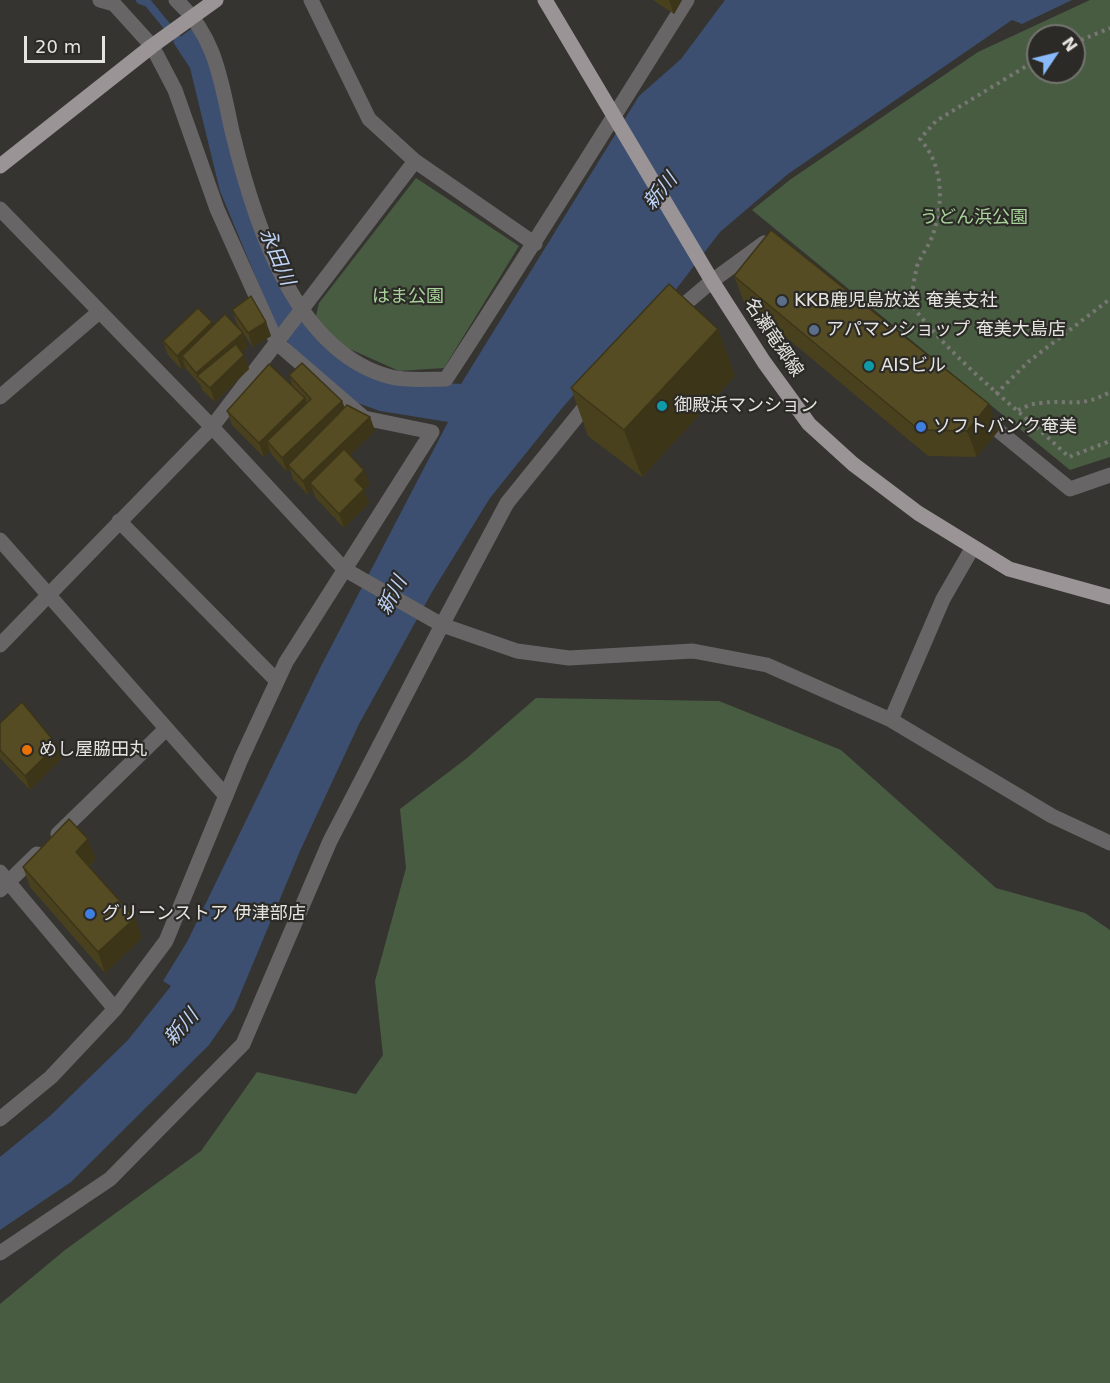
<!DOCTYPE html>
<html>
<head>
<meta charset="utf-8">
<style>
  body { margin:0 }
  #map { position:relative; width:1110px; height:1383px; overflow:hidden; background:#353430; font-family:"DejaVu Sans",sans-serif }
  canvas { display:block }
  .north { position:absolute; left:1026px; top:24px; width:60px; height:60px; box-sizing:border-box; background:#2b2a26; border:2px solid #757471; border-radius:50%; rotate:55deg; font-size:16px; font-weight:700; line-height:24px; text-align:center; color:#e5e4e1 }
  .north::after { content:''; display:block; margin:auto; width:21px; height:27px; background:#89bafc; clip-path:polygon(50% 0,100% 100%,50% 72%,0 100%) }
  .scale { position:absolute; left:24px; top:36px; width:81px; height:27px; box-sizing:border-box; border:3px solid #e5e4e1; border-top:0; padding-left:8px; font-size:18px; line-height:21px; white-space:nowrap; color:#e5e4e1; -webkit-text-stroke:4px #2b2a26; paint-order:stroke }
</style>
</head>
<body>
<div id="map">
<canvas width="1110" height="1383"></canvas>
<div class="north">N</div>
<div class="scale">20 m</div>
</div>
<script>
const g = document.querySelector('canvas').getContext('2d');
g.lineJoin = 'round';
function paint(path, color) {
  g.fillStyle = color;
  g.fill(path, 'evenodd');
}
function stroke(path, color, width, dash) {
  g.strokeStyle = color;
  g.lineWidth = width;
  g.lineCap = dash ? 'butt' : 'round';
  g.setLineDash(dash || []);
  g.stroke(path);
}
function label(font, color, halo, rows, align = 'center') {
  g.font = font + ' "DejaVu Sans","Noto Sans JP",sans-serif';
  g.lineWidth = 4.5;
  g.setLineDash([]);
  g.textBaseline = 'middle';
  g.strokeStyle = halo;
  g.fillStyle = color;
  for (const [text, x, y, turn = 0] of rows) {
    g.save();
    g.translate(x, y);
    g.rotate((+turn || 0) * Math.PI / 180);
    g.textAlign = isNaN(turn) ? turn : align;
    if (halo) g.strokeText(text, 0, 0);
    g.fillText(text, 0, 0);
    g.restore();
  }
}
const green = new Path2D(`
  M1090 0H1110V457L1070 470 752 210 791 179 978 52ZM1038 36H1074V72H1038Z
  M416 178 519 246 444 368 399 371 343 346 315 320 319 303Z
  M536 698 719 701 841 750 996 888 1085 913 1110 930V1383H0V1304L65 1250 201 1151 257 1072 356 1094 383 1055 375 981 406 868 400 809 467 758Z`);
const water = new Path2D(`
  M725 0H1072L1022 24 1012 20 788 174 720 232 674 292 631 331 563 407 490 498 432 592 359 724 300 851 234 1009 209 1045 71 1182 0 1230V1157L50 1116 128 1040 171 986 163 981 187 942 321 666 448 422 380 411 355 402 297 354 276 326 220 191 190 68 173 42 194 27 208 55 225 126 313 333 395 380 461 384 639 96 681 59Z`);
const stream = new Path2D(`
  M140 0 148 3 184 47`);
const path = new Path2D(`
  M1074 43 1110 28
  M1038 59 936 121 920 139C944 166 944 204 932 237 928 247 921 256 917 266 914 278 913 291 910 303 955 363 1015 406 1069 457L1110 441
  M996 394 1028 362 1110 299
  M1018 410C1025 407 1033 403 1041 403 1070 399 1079 409 1110 392`);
const minor = new Path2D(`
  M176 0C216 36 221 81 232 131 253 218 293 352 391 377 408 381 429 379 446 379 528 254 607 127 687 0
  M311 0 369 119 415 161 535 244
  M0 209 212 427 344 569 442 625 517 651 569 658 693 651 767 665 891 720 1052 816 1110 843
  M673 314 712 281 764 243 772 249
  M0 397 99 312
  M983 418 1070 489 1110 475
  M119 521 277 681
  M0 540 226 796
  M0 645 212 427 415 161
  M891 720 943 599 973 547
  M58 834 166 729
  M0 872 115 1009
  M0 890 37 854
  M0 1119 51 1077 115 1009 166 941 241 759 286 662 432 432 364 418 277 343 217 209 175 90 152 46 114 4 100 0
  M0 1253 110 1179 243 1044 330 841 442 625 507 503 592 398`);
const major = new Path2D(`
  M545 0 712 281 764 362 809 424 853 464 918 513 1009 569 1110 597
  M0 166 152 46 216 0`);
const wall = new Path2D(`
  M653 0H682L674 14Z
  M734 276 999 430 977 457 928 456 744 302Z
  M232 310 266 322 271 336 253 347 237 324Z
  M213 326 248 347 242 352 249 369 215 402 202 390 201 386 187 370 185 367 182 370 168 355 163 341Z
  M718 329 735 376 642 477 588 436 571 388Z
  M289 375 342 401 345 408 370 417 375 431 350 455 370 484 364 490 369 503 344 528 315 497 313 490 308 495 293 479 290 469 287 472 272 455 270 451 264 457 232 425 227 411 293 387Z
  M0 723 62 758 30 790 0 758Z
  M96 859 89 867 135 918 142 938 105 973 30 887 23 867Z`);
const shadedWall = new Path2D(`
  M669 0H682L674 14Z
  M212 322 217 336 182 356 185 367 182 370 177 356Z
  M266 322 271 336 253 347 248 333Z
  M718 329 735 376 642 477 624 430Z
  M243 333 248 347 205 383 198 376 196 373Z
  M244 355 249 369 215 402 210 388Z
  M305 398 310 412 267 441 270 451 264 457 259 443Z
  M342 401 347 415 288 465 290 469 287 472 282 458Z
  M989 404 999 430 977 457 967 431Z
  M370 417 375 431 315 488 310 483 313 490 308 495 303 481Z
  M364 470 370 484 364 490 369 503 344 528 339 514 355 480Z
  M57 745 62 758 30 790 25 776Z
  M88 839 96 859 83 872 76 852Z
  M135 918 142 938 105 973 98 952Z`);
const building = new Path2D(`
  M771 230 989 404 967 431 919 430 734 276Z
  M669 284 718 329 624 430 571 388Z
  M251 296 266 322 248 333 232 310Z
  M198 308 212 322 177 356 163 341Z
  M225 314 243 333 196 373 182 356Z
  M236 344 244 355 210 388 197 376Z
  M302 363 342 401 282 458 267 441 311 399 289 375Z
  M269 364 305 398 259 443 227 411Z
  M347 405 370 417 303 481 288 465Z
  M344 449 364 470 355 480 364 489 339 514 310 483Z
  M22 702 57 745 25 776 0 750V723Z
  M69 819 88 839 76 852 135 918 98 952 23 867Z`);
const markers = [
  [782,301,6,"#5c6f8a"],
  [814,330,6,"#5c6f8a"],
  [869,366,6,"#0f9aa8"],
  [662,406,6,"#0f9aa8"],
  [921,427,6,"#3f7fe0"],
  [27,750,6,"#e8710a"],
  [90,914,6,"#3f7fe0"]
];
const parkNames = [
  ["うどん浜公園",974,218],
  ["はま公園",408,297]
];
const poiNames = [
  ["KKB鹿児島放送 奄美支社",794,301],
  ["アパマンショップ 奄美大島店",826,330],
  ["AISビル",881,366],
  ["御殿浜マンション",674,406],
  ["ソフトバンク奄美",933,427],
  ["めし屋脇田丸",39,750],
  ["グリーンストア 伊津部店",102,914]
];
const streetNames = [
  ["名瀬竜郷線",773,338,56]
];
const waterNames = [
  ["新川",661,192,-50],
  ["永田川",276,257,67],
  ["新川",393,596,-62],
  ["新川",182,1028,-49]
];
paint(green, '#485c41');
paint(water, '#3c4f70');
stroke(stream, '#3c4f70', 8);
stroke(path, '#787774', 4, [3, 4.5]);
stroke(minor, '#686566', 15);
stroke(major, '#9a9496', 15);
paint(wall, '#49411e');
paint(shadedWall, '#3c3518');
paint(building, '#554c23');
stroke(building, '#3c3518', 1.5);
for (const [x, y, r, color] of markers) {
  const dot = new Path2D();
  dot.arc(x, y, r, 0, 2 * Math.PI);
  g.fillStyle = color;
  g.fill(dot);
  stroke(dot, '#2b2a26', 2);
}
label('18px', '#a8d39a', '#2b2a26', parkNames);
label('18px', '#e5e4e1', '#2b2a26', poiNames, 'left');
label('18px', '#e5e4e1', '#2b2a26', streetNames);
label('italic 20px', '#bed3f7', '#2b2a26', waterNames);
</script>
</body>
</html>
